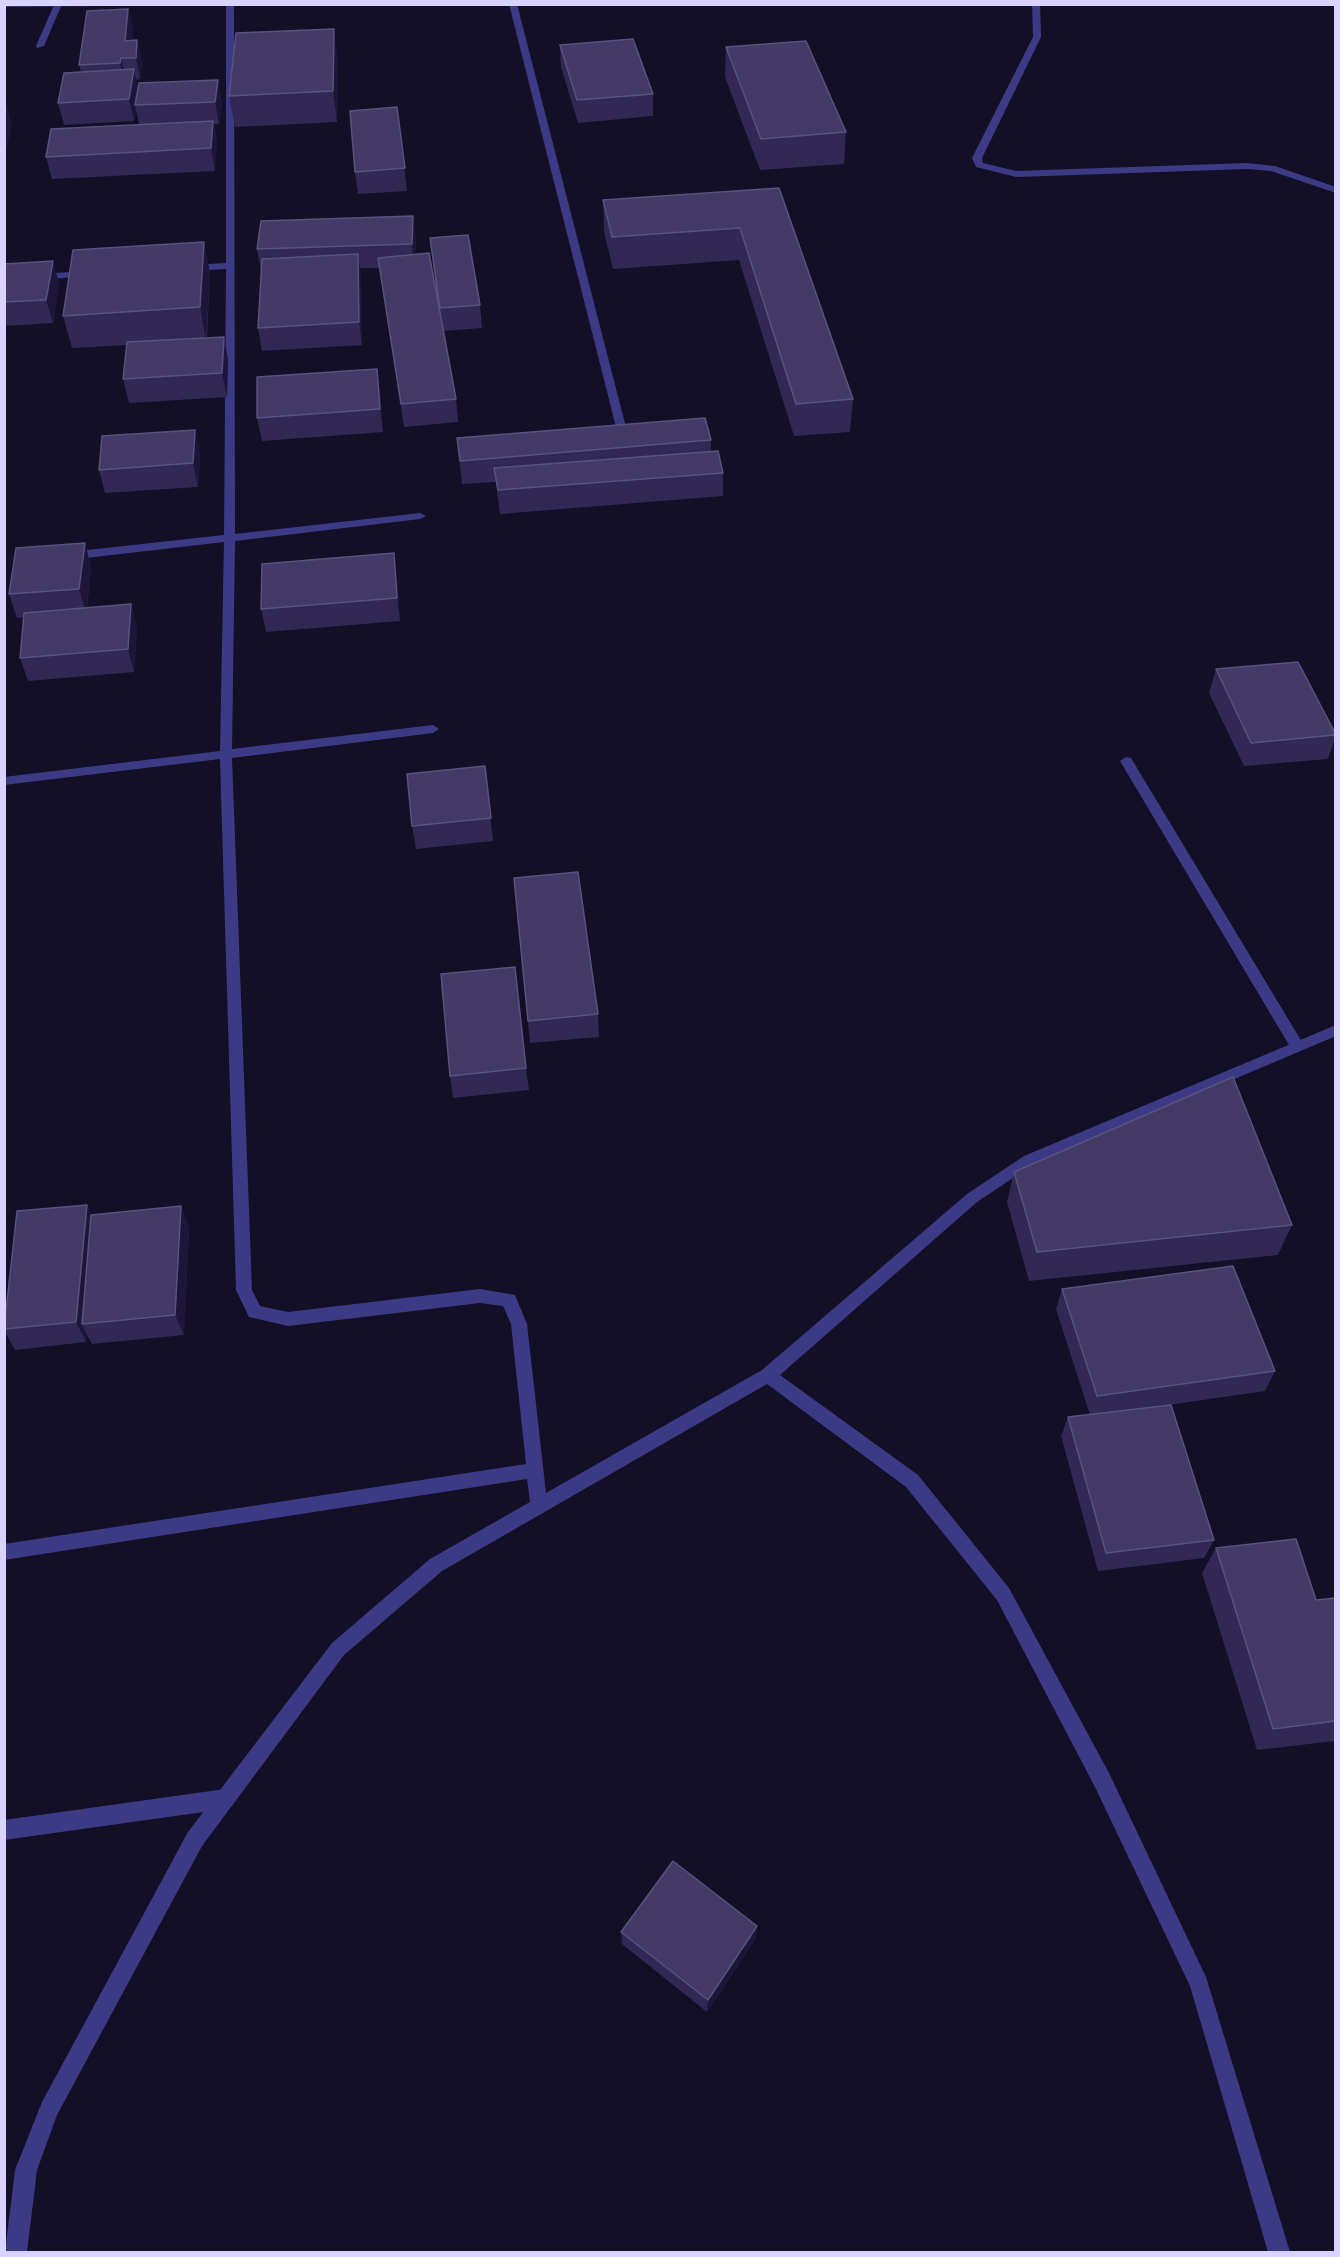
<!DOCTYPE html>
<html>
<head>
<meta charset="utf-8">
<style>
  body { margin:0 }
  #map { position:relative; width:1340px; height:2257px; overflow:hidden; background:#130f26; font-family:Manrope,sans-serif }
  canvas { display:block }
  .frame { position:absolute; inset:0; border:6px solid #d9d4ff; pointer-events:none }
</style>
</head>
<body>
<div id="map">
<canvas width="1340" height="2257"></canvas>
<div class="frame"></div>
</div>
<script>
const g = document.querySelector('canvas').getContext('2d');
g.lineJoin = 'round';
function paint(path, color) {
  g.fillStyle = color;
  g.fill(path, 'evenodd');
}
function stroke(path, color, width, dash) {
  g.strokeStyle = color;
  g.lineWidth = width;
  g.lineCap = dash ? 'butt' : 'round';
  g.setLineDash(dash || []);
  g.stroke(path);
}
const service = new Path2D(`
  M1126 757 1131 758 1302 1042 1304 1046 1302 1050H1292L1120 761Z
  M225 1789 232 1792 235 1799 232 1806 225 1809 4 1840V1820Z`);
const minor = new Path2D(`
  M62 4 44 46 37 48 36 46 54 5Z
  M226 4H234L235 534 420 513 426 516 420 519 235 541 232 749 433 725 439 729 433 733 232 758 252 1290 260 1306 288 1312 480 1289 515 1295 527 1324 546 1493 762 1370 967 1194 1024 1156 1336 1025V1036L1034 1164 977 1202 780 1375 918 1475 1009 1588 1109 1773 1206 1977 1290 2252H1268L1190 1986 1095 1787 997 1600 906 1487 767 1384 442 1571 344 1655 202 1846 57 2115 37 2170 27 2252H5L15 2170 42 2102 188 1832 332 1643 430 1559 530 1502 527 1479 4 1560V1544L526 1464 511 1324 503 1306 480 1303 288 1326 249 1317 236 1290 220 759 4 785V777L220 751 224 542 69 560 63 556 69 552 224 535 226 269 190 271 185 268 190 265 226 263Z
  M509 4H517L629 439 628 441 624 442 619 439Z
  M1032 4H1040L1041 37 982 158 983 163 1016 171 1247 163 1275 166 1336 187V193L1271 171 1247 169 1016 177 976 167 972 158 1033 37Z
  M88 271 91 272V276L4 282V276Z`);
const tertiary = new Path2D(`
  M4 4H111L107 6 4 7Z`);
const wall = new Path2D(`
  M128 9 133 30 132 41 137 40 142 62 140 79 136 80 138 88 222 102 219 124H214L217 143 215 171 52 179 46 157 139 124 136 110 134 121 64 125 58 103 81 72 79 65Z
  M560 45 653 94V116L578 123 561 67Z
  M726 47 846 132 844 164 760 170 725 77Z
  M338 59 337 122 235 127 229 96Z
  M397 107 407 191 358 194 355 172Z
  M779 188 853 399 850 432 794 436 739 260 613 269 604 232 603 200Z
  M430 238 480 305 482 328 443 331 456 399 458 422 404 427 380 268H360L361 277 362 345 262 351 258 328 261 271 257 249 416 239 415 254 440 317Z
  M204 242 210 274 207 338 224 337 228 360 227 397 129 403 123 379 127 345 72 348 63 316Z
  M4 264 59 284 53 323 4 326Z
  M377 369 380 392 383 432 262 441 257 418Z
  M195 430 200 454 198 487 105 493 99 470Z
  M457 438 711 440V451L723 473V496L500 514 496 482 462 484Z
  M85 543 91 567 87 608 131 604 137 628 134 672 28 681 20 658 24 617 17 618 9 594Z
  M397 577 400 621 266 632 261 609Z
  M1216 669 1335 733V738L1328 759 1244 766 1209 693Z
  M485 766 493 841 416 849 412 826Z
  M514 878 598 1014 599 1037 530 1043Z
  M526 1068 529 1090 453 1098 450 1076Z
  M1014 1172 1292 1225 1278 1255 1029 1281 1007 1202Z
  M87 1205 91 1215 181 1206 189 1228 184 1335 92 1344 87 1335 86 1342 15 1350 4 1330V1326Z
  M1062 1289 1275 1371 1265 1391 1134 1410 1214 1540 1204 1558 1098 1571 1061 1436 1068 1417 1090 1415 1056 1309Z
  M1216 1548 1316 1600 1335 1598V1741L1257 1750 1202 1573Z
  M757 1926 756 1938 707 2012 622 1944 621 1932Z`);
const shadedWall = new Path2D(`
  M128 9 133 30 130 58 125 41Z
  M334 29 338 59 337 122 333 91Z
  M137 40 142 62 140 79 136 58Z
  M121 58 126 80 125 85 120 63Z
  M134 69 139 91 135 105 136 110 134 121 129 99Z
  M218 80 222 102 219 124 215 102Z
  M6 102 12 125 5 158 4 110Z
  M213 121 217 143 215 171 211 148Z
  M413 216 416 239 414 267 412 244Z
  M204 242 210 274 206 340 200 307Z
  M358 254 361 277 362 345 359 322Z
  M53 261 59 284 53 323 46 300Z
  M224 337 228 360 227 397 222 373Z
  M377 369 380 392 383 432 380 409Z
  M195 430 200 454 198 487 193 463Z
  M85 543 91 567 86 613 79 589Z
  M394 553 397 577 400 621 397 598Z
  M131 604 137 628 134 672 128 649Z
  M87 1205 96 1226 82 1324 87 1335 86 1342 76 1322Z
  M181 1206 189 1228 184 1335 175 1315Z
  M757 1926 756 1938 707 2012 708 2000Z`);
const building = new Path2D(`
  M128 9 125 41 137 40 136 58H121L120 63 79 65 87 11Z
  M334 29 333 91 229 96 236 33Z
  M633 39 653 94 577 100 560 45Z
  M806 41 846 132 761 139 726 47Z
  M134 69 129 99 58 103 64 73Z
  M218 80 215 102 135 105 139 83Z
  M397 107 405 168 355 172 350 111Z
  M213 121 211 148 46 157 51 129Z
  M779 188 853 399 796 404 740 228 612 237 603 200Z
  M413 216 412 244 257 249 261 221Z
  M468 235 480 305 440 308 430 238Z
  M204 242 200 307 63 316 73 250Z
  M429 253 456 399 401 404 378 258Z
  M358 254 359 322 258 328 262 259Z
  M53 261 46 300 4 302V264Z
  M224 337 222 373 123 379 127 342Z
  M377 369 380 409 257 418V377Z
  M705 418 711 440 460 461 457 438Z
  M195 430 193 463 99 470 102 436Z
  M718 451 723 473 498 490 494 468Z
  M85 543 79 589 9 594 16 548Z
  M394 553 397 598 261 609 262 564Z
  M131 604 128 649 20 658 24 613Z
  M1298 662 1335 733V735L1251 743 1216 669Z
  M485 766 491 818 412 826 407 774Z
  M578 872 598 1014 528 1021 514 878Z
  M515 967 526 1068 450 1076 441 974Z
  M1233 1077 1292 1225 1037 1252 1014 1172Z
  M87 1205 76 1322 4 1329 17 1211Z
  M181 1206 175 1315 82 1324 91 1215Z
  M1233 1266 1275 1371 1097 1396 1062 1289Z
  M1171 1405 1214 1540 1106 1553 1068 1417Z
  M1296 1539 1316 1600 1335 1598V1721L1273 1729 1216 1548Z
  M673 1861 757 1926 708 2000 621 1932Z`);
paint(service, '#3d3a85');
paint(minor, '#3d3a85');
paint(tertiary, '#3d3a85');
paint(wall, '#312854');
paint(shadedWall, '#1d163a');
paint(building, '#433a66');
stroke(building, '#5a527e', 1.5);
</script>
</body>
</html>
